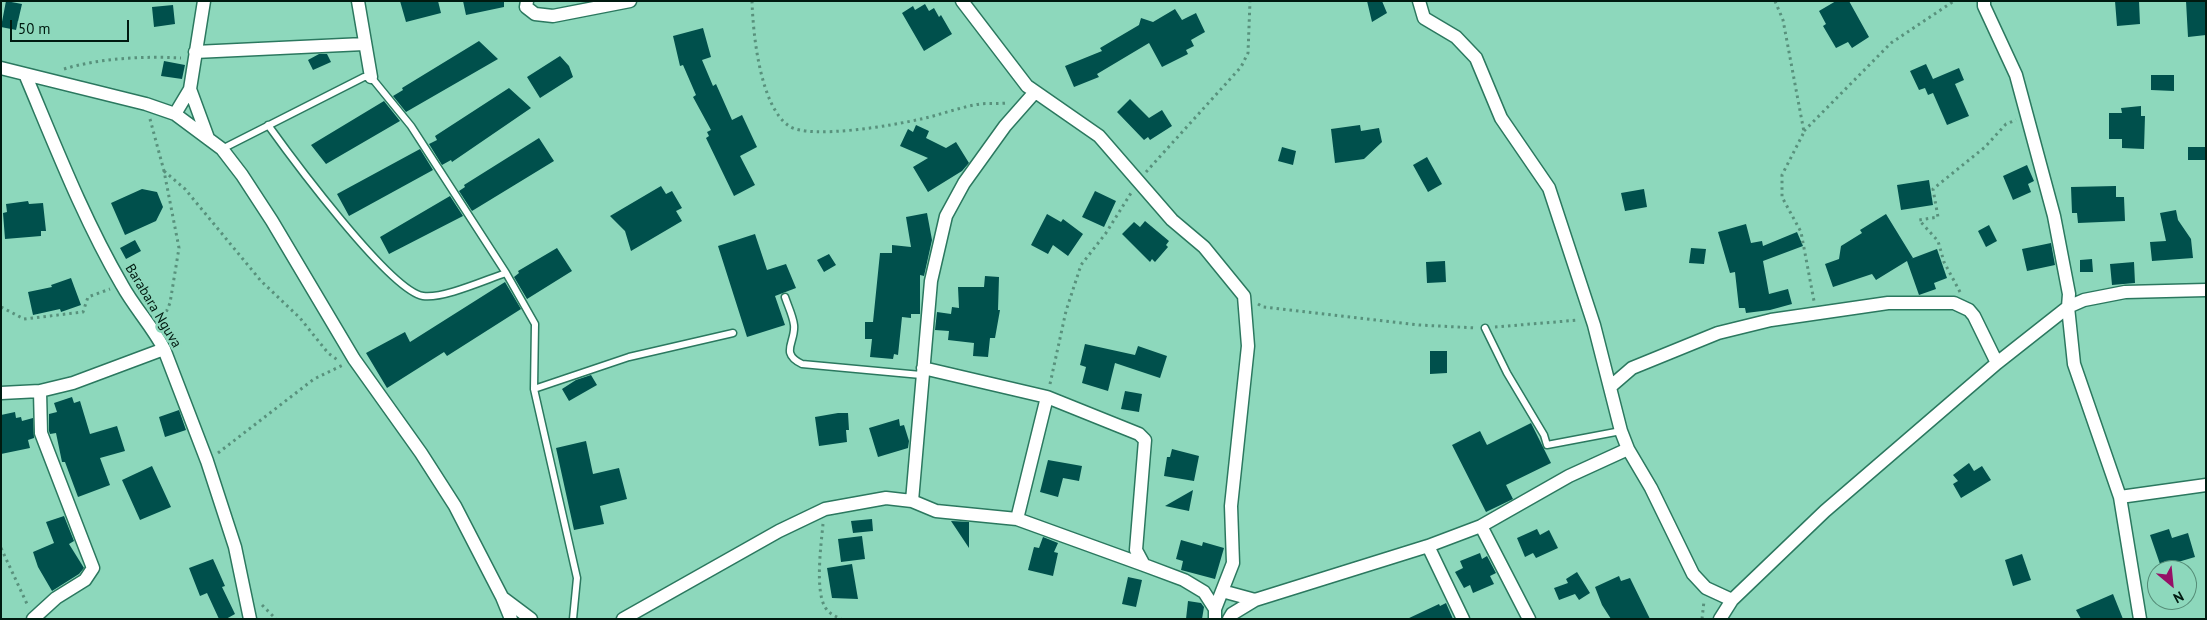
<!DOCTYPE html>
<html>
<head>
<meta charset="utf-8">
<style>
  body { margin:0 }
  #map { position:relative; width:2207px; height:620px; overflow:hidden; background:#8dd8bc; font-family:"PT Sans",sans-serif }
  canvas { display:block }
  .frame { position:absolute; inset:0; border:2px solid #001a10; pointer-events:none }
  .north { position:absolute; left:2147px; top:560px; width:50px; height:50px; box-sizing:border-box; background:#8dd8bc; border:1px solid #558c77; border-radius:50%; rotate:152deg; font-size:14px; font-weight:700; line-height:20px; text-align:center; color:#001a10 }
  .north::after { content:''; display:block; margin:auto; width:18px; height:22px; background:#961066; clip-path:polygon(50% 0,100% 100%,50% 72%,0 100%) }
  .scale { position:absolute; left:10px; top:20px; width:119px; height:22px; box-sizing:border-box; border:2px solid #001a10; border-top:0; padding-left:6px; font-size:15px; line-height:18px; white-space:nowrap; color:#001a10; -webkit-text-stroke:4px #8dd8bc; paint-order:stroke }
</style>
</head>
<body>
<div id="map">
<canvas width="2207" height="620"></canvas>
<div class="frame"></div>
<div class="north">N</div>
<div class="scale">50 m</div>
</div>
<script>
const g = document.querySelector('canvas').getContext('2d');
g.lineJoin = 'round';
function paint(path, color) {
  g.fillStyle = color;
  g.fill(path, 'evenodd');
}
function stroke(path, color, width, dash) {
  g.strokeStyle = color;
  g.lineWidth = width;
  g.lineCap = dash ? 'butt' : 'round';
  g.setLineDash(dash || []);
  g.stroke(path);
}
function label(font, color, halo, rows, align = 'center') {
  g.font = font + ' "PT Sans",sans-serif';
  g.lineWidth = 5;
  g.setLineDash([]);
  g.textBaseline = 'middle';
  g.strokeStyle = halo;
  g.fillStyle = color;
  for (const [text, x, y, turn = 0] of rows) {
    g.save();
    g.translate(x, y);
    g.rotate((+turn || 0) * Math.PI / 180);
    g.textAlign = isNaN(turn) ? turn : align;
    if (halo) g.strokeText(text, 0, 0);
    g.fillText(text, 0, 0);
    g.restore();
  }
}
const building = new Path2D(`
  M6 1 22 4 16 30 1 27Z
  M400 1H438L441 13 406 22Z
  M463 1H504V7L466 15Z
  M1367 1H1382L1387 13 1372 22Z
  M1836 1H1849L1869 37 1852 48 1848 42 1836 48 1823 26 1826 24 1819 11Z
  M2115 1H2139L2140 24 2117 26Z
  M2186 1H2206V35L2188 37Z
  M925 4 929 11 934 8 939 17 941 15 952 34 924 51 902 13 913 6 915 10Z
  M173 5 175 24 154 27 152 7Z
  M1175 9 1182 20 1196 13 1205 32 1191 40 1194 46 1186 50 1188 54 1162 67 1149 43 1097 74 1099 77 1074 87 1065 66 1102 51 1100 48 1139 25 1141 18 1153 22Z
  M703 28 711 57 702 60 713 86 716 84 732 120 742 115 757 147 740 156 755 185 734 196 706 138 709 136 707 132 711 130 693 97 696 95 683 65 680 66 673 36Z
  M479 41 498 59 406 112 393 96 403 90 402 88Z
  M319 54H327L331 62 313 70 308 60Z
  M560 56 569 66 573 77 540 98 527 77Z
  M164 61 185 65 182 79 161 76Z
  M1926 64 1933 79 1959 68 1964 80 1955 84 1969 116 1947 125 1933 93 1928 95 1925 88 1919 90 1910 71Z
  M2151 75H2174V91L2151 90Z
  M509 88 531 108 452 162 451 160 442 165 429 144 437 140 435 136Z
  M1130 99 1149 118 1162 110 1172 126 1150 140 1148 137 1144 140 1117 112Z
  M384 101 400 121 326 164 311 145Z
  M2141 106V116H2145L2144 149 2122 148V139H2109V113H2122L2121 108Z
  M916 125 929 131 926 138 946 148 956 142 969 163 962 171 928 192 913 167 928 158 900 146 908 129 913 132Z
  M1360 125 1361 131 1379 128 1382 142 1364 159 1335 163 1331 129Z
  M539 138 554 161 472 211 459 191 465 187 464 185Z
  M1282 147 1296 151 1293 165 1278 161Z
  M2188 147H2205V160H2188Z
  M420 149 433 170 349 216 337 194Z
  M1427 157 1442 184 1428 192 1413 165Z
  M2027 165 2034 181 2028 184 2031 192 2013 200 2003 176Z
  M1929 180 1933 205 1901 210 1897 185Z
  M661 186 666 194 672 191 682 208 676 211 682 221 631 251 625 231 610 216Z
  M2116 186V197H2124L2125 221 2078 223 2077 213H2072L2071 187Z
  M142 189 157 192 163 207 156 221 125 235 111 203Z
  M1644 189 1647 207 1625 211 1621 193Z
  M1095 191 1116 201 1104 227 1082 217Z
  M450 196 463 216 389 254 380 237Z
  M28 201 29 204 43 203 46 231H41V236L5 239 3 213 7 212 6 204Z
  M2176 210 2178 220 2191 239 2193 258 2152 261 2150 242 2166 241 2160 213Z
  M927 213 932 240 924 276 920 275V314H911V318L902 317 898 355 894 354 893 359 870 357 872 339H865V322H873L880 253H892V245L911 247 906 217Z
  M1047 214 1061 222 1063 219 1083 234 1068 256 1053 245 1048 254 1031 245Z
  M1886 214 1913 258 1908 260 1937 249 1947 278 1934 283 1936 289 1919 295 1907 261 1876 280 1872 274 1833 287 1825 264 1839 259 1841 246 1862 233 1860 230Z
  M1145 221 1169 241 1166 245 1168 247 1155 262 1152 259 1150 262 1122 234 1134 222 1140 227Z
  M1746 224 1751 243 1762 241 1763 246 1797 232 1803 246 1763 261 1769 294 1788 289 1792 304 1770 310 1746 313 1745 308H1739L1735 272 1730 273 1718 232Z
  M1989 225 1997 241 1986 247 1978 231Z
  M755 234 767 270 786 264 796 288 775 296 785 325 747 337 718 246Z
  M135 240 141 251 126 259 120 248Z
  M2051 243 2055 265 2027 271 2022 249Z
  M557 248 572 271 527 299 514 277 519 273 518 271Z
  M1691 248 1706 249 1704 264 1689 263Z
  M829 254 836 265 824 272 817 260Z
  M2092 259 2093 272H2080V260Z
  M1445 261 1446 282 1427 283 1426 262Z
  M2134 262 2135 283 2112 285 2110 264Z
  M985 276 999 277 998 310H1000L995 338H990L988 357 973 356 974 343 948 340 949 331 935 330 937 312 951 314 952 307 959 308 958 287H984Z
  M71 278 81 305 61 312 60 309 33 315 28 292 52 287 51 285Z
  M505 282 521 309 447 356 444 352 387 388 366 353 405 332 410 342Z
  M1085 344 1135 355 1138 346 1167 356 1160 378 1115 363 1108 391 1082 383 1086 367 1080 365Z
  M1430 351H1447V373L1430 374Z
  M591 375 597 385 569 401 562 389 576 380Z
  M1125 391 1142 394 1139 412 1121 409Z
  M72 397 74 403 80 401 90 434 117 426 125 451 100 458 110 485 78 497 65 462H62L56 433 50 434 49 431V414L57 412 54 403Z
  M179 410 186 430 165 437 159 417Z
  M15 412 16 418 21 417 22 421 33 418 34 438 28 440 30 448 1 454V415Z
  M838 413H848L849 430H846L847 442 819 446 815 417Z
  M899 419 900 426 904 425 909 441 908 448 878 457 869 428Z
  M1531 423 1551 463 1506 485 1513 499 1486 512 1452 445 1480 431 1487 445Z
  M586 441 593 474 619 468 627 499 600 506 604 524 574 530 556 448Z
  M1172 449 1199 456 1194 481 1164 476 1167 457H1170Z
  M1048 460 1082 466 1079 481 1063 478 1058 497 1040 492Z
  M1969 463 1974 471 1982 466 1991 480 1961 498 1953 484 1958 481 1953 475Z
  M152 466 171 507 140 520 122 480Z
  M1193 490 1189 511 1165 506Z
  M64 516 74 541 69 544 84 568 79 574 52 591 38 567 33 552 54 543 46 522Z
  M872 519 873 531 853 533 851 521Z
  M951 521 969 522V548Z
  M1537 529 1540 535 1549 530 1558 548 1536 558 1533 553 1525 557 1517 538Z
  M2169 529 2172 538 2188 533 2195 557 2161 567 2150 535Z
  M862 536 865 559 841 562 838 539Z
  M1043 537 1058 543 1054 552 1058 553 1053 576 1028 570 1034 547 1039 548Z
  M1181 540 1202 546 1203 542 1224 548 1215 579 1181 570 1183 561 1176 559Z
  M1480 553 1482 559 1487 556 1496 573 1490 576 1494 584 1473 593 1470 585 1464 588 1455 572 1463 568 1460 561Z
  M2022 554 2031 580 2013 586 2005 560Z
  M213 559 225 586 222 587 235 614 226 619H219L207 593 200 596 189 568Z
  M852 564 858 599 832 598 827 568Z
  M1577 572 1590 593 1579 600 1575 594 1559 600 1554 588 1568 583 1566 579Z
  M1619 576 1621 581 1630 578 1650 619H1611L1602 605 1595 587Z
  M1128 577 1142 580 1136 607 1122 604Z
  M2113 594 2123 619H2081L2076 610Z
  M1188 601 1201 603 1204 607 1202 619H1186Z
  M1446 603 1453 619H1407L1439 604 1440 606Z`);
const path = new Path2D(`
  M752 1C753 34 760 106 789 126 810 140 895 125 921 119 940 115 960 107 980 104 989 103 998 104 1007 103
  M1775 1 1783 20 1804 132 1782 175V197L1801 232 1814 301
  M64 69C100 58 144 56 181 58
  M150 119 164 171 179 248 170 303 162 322
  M1804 131 1891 43 1954 1
  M164 171 185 189 261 281 300 318 328 353 339 361
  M1146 172 1241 67 1248 53 1250 1
  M1960 292 1944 262 1938 241 1919 220 1938 217 1933 189 1985 147 2006 124 2016 120
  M1258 304 1263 307 1419 325 1477 328
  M1 307 24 319 83 312 88 297 110 289
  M1495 327 1579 320
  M1050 384 1066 311 1081 265 1106 233 1131 193
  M218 453 314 379 343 365
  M823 524C821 545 815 590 825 607 829 614 835 616 841 619
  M1 548 28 606
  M262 605 276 619
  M1702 619 1704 601`);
const lane = new Path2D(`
  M268 125C291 157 390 291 423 296 443 299 485 280 506 273
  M222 149 364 77H371L411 126 506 273 535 324 534 389 577 578 573 619
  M785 297C788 306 793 316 794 325 796 342 779 353 802 364L921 375
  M1485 328 1507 373 1544 435 1547 445 1621 431
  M534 389 629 357 733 333`);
const street = new Path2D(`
  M358 1 371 77
  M527 1 526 7 535 14 553 16 630 1
  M962 1 1027 86 1099 136 1172 220 1204 247 1244 296 1248 346 1231 506 1233 563 1215 609
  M1419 1 1424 18 1456 37 1476 58 1501 118 1549 188 1594 325 1621 431 1628 449 1651 488 1693 574 1706 588 1732 600
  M1984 1V6L2016 75 2054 216 2069 294 2068 307 2074 364 2120 497 2140 619
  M195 52 364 44
  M1 68 146 104 175 114 222 149 242 175 272 221 354 359 421 453 455 506 502 597 511 619
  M25 74C55 145 83 218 122 285 134 307 152 326 164 349L207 461 235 547 250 619
  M190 89 208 138
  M175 114 190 89 204 1
  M923 368 1047 397 1139 434 1145 440 1136 550 1144 565
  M1610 387 1632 368 1718 333 1771 320 1888 303H1954L1969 310 1974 316 1997 363
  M1 393 40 391 73 383 164 349
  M2120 497 2206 485
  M912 501 931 281 946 216 964 183 1005 126 1035 92
  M1017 519 1047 397
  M1481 526 1529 619
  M1428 546 1463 619
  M1222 591 1255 600
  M503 598 531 619
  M33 619 56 598 85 580 93 568 41 433 40 391
  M623 619 779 531 825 509 886 498 912 501 936 511 1017 519 1144 565 1184 580 1204 592 1215 609V619
  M1229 619 1232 614 1255 600 1428 546 1481 526 1569 476 1628 449
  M1720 619 1732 600 1825 511 1997 363 2068 307 2084 300 2125 292 2206 290`);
const streetNames = [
  ["Barabara Nguva",153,306,59]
];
paint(building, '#00504c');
stroke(lane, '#2b785f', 9);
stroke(street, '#2b785f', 15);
stroke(path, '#58917c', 3, [2.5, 4]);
stroke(lane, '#fff', 6);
stroke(street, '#fff', 12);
label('14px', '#001a10', '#8dd8bc', streetNames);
</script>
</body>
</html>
